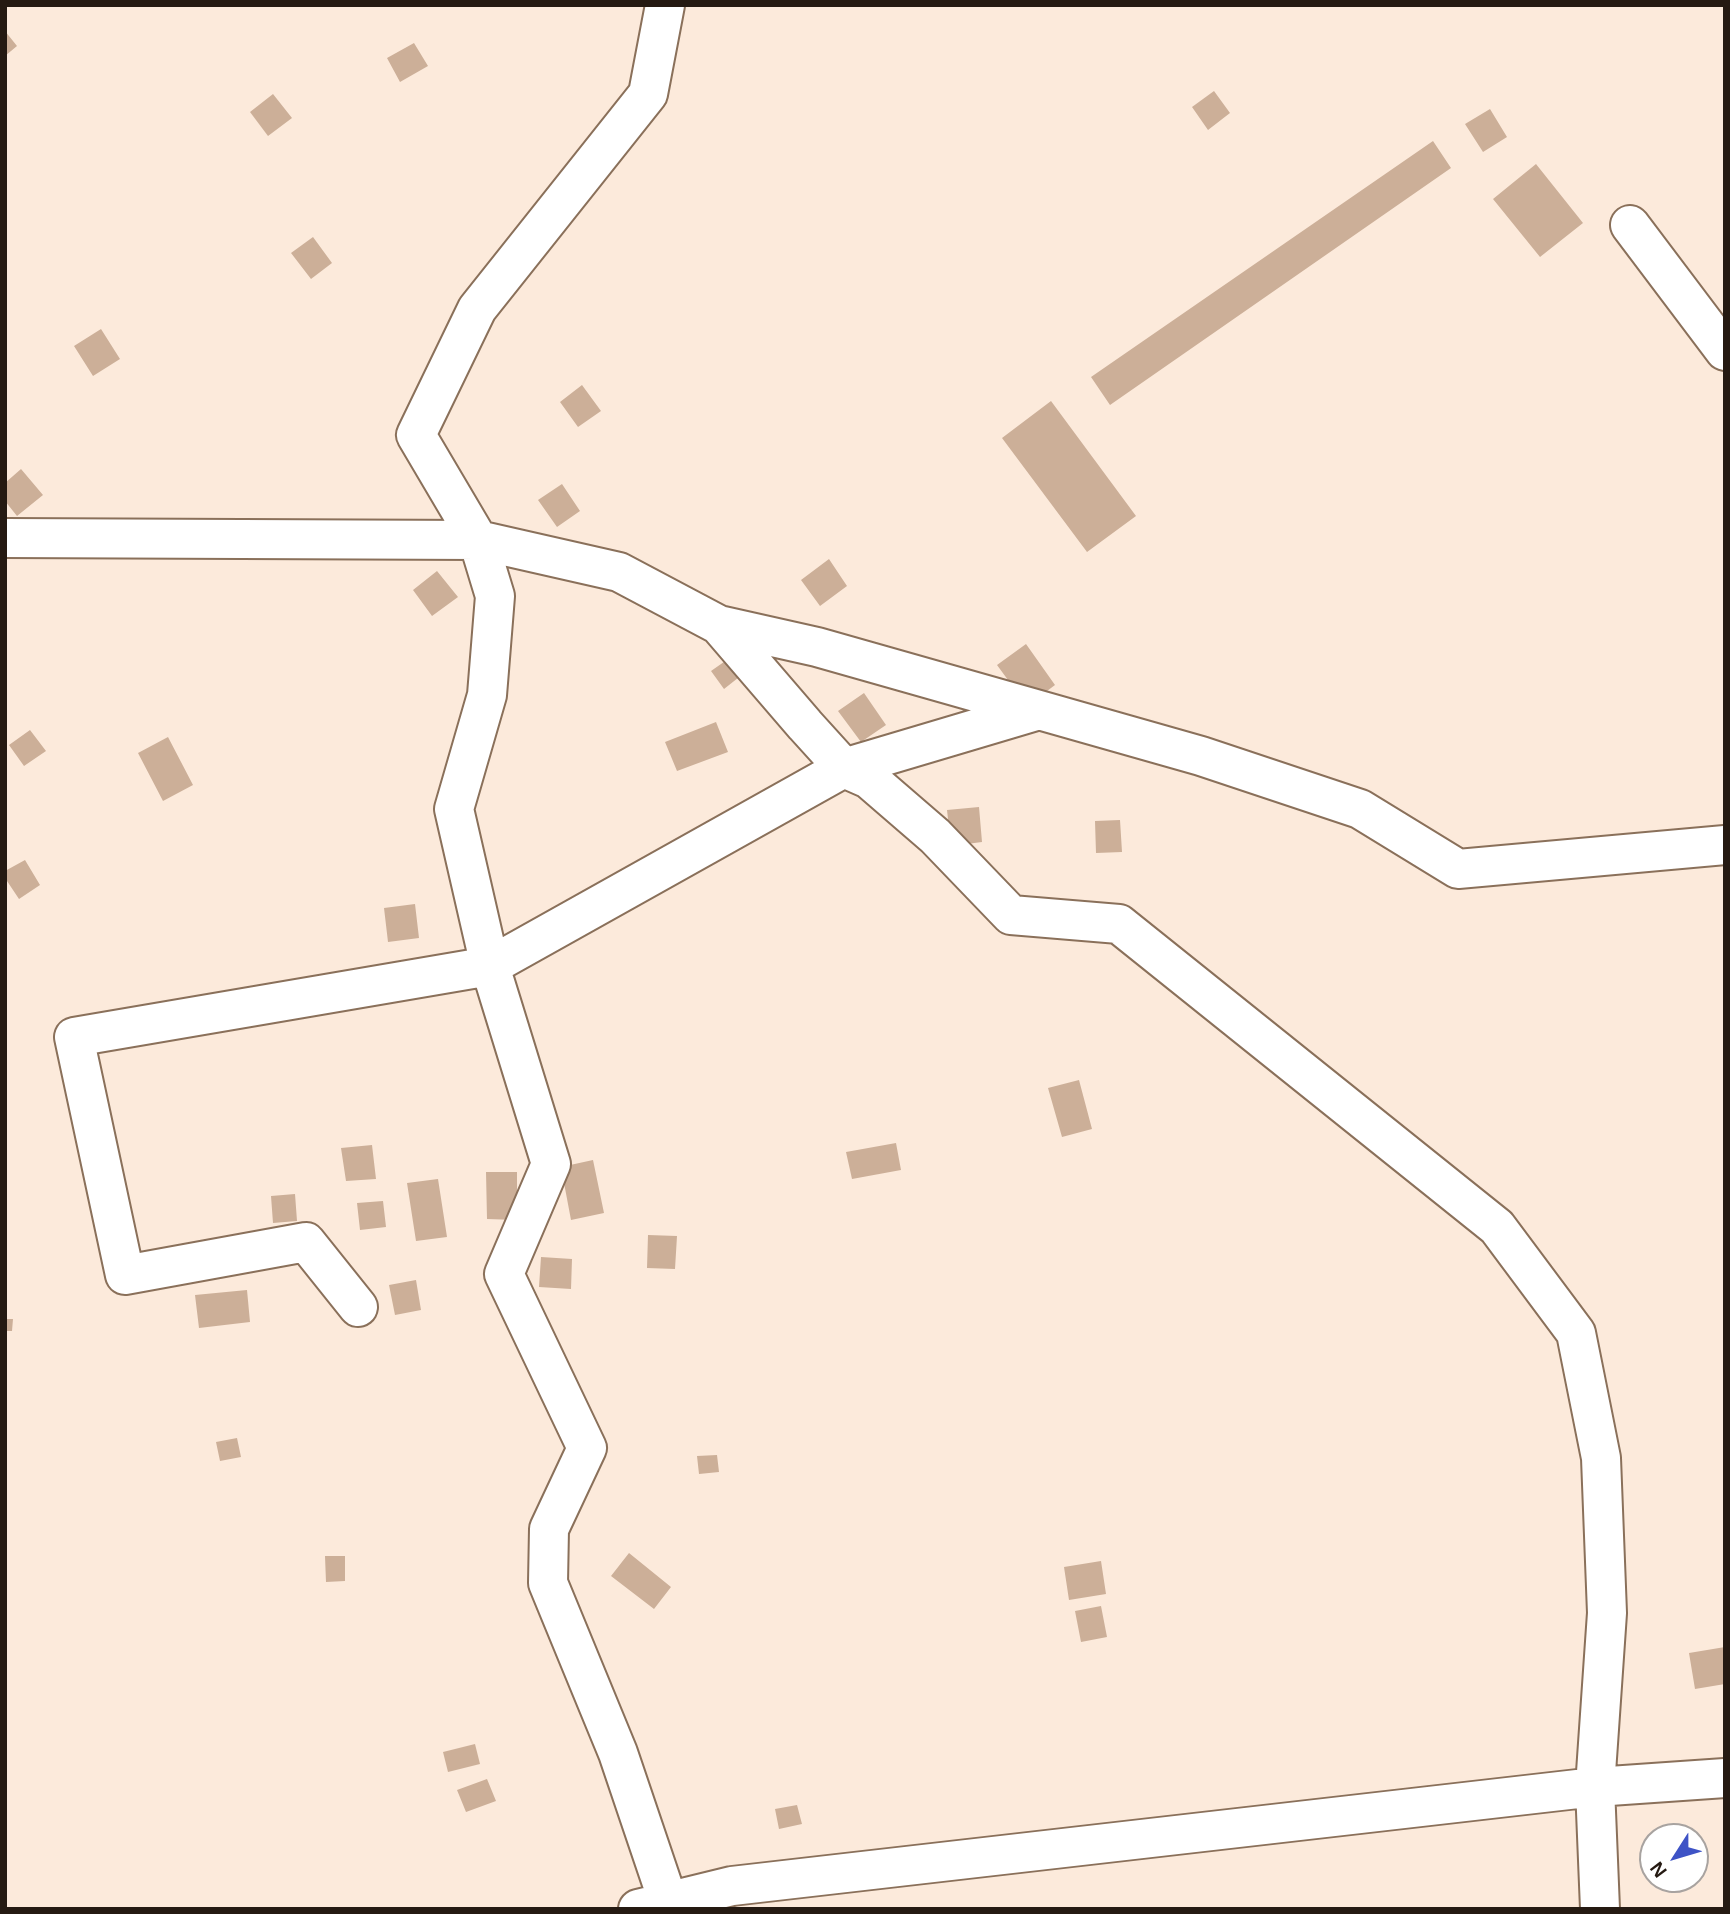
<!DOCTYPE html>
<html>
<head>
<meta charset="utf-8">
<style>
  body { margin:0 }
  #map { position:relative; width:1730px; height:1914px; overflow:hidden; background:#fceadb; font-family:Arial,sans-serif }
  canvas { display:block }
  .frame { position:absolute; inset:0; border:7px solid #251a12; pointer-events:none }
  .north { position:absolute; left:1639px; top:1823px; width:70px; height:70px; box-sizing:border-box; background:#fff; border:2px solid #a8a3a0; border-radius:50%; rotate:233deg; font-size:19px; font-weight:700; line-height:28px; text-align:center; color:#251a12 }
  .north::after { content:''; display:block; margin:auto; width:24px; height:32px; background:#3e53c6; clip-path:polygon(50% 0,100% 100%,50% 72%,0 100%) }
</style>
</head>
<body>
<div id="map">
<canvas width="1730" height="1914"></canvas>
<div class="frame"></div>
<div class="north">N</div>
</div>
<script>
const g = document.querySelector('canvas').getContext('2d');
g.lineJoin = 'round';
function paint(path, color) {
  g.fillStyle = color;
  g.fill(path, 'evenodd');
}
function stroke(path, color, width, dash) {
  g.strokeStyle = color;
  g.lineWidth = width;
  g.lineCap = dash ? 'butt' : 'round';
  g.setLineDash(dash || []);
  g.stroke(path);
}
const building = new Path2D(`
  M5 31 17 46 5 56Z
  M414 43 428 66 400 82 387 58Z
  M1214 91 1230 113 1208 130 1192 107Z
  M273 94 292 118 268 136 250 112Z
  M1490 109 1507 137 1483 152 1465 124Z
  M1433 141 1451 168 1110 405 1091 377Z
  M1536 164 1583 223 1540 257 1493 199Z
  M313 237 332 263 311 279 291 253Z
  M101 329 120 359 93 376 74 346Z
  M582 385 601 411 578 427 560 402Z
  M1051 401 1136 516 1087 552 1002 438Z
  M21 469 43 495 17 516 5 501V483Z
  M562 484 580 511 557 527 538 500Z
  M829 559 847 586 820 606 801 580Z
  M437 571 458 597 432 616 413 590Z
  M1026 644 1055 685 1027 706 997 665Z
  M731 657 743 674 724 689 711 671Z
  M864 693 886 725 861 742 838 711Z
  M716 722 728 752 677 771 665 742Z
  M30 730 46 751 24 766 9 745Z
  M168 737 193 785 163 801 138 753Z
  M979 807 982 842 951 846 947 810Z
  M1120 820 1122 852 1096 853 1095 821Z
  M25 860 40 885 19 899 5 878V871Z
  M415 904 419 938 388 942 384 908Z
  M1079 1080 1092 1129 1062 1137 1048 1088Z
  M896 1143 901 1170 852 1179 846 1152Z
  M372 1145 376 1179 346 1181 341 1148Z
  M593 1160 604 1213 571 1220 561 1167Z
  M486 1172H517V1220L487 1219Z
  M438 1179 447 1237 416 1241 407 1183Z
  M295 1194 297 1221 273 1223 271 1196Z
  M383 1201 386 1227 360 1230 357 1203Z
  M648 1235 677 1236 675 1269 647 1268Z
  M541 1257 572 1259 571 1289 539 1287Z
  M416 1280 421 1310 395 1315 389 1285Z
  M247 1290 250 1322 199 1328 195 1295Z
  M5 1319H13L12 1331H5Z
  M237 1438 241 1457 220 1461 216 1442Z
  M717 1455 719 1472 699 1474 697 1456Z
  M629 1553 671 1587 654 1609 611 1576Z
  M325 1556H345V1581L326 1582Z
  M1101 1561 1106 1594 1069 1600 1064 1567Z
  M1101 1606 1107 1637 1081 1642 1075 1611Z
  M1725 1647V1684L1695 1689 1689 1653Z
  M475 1744 480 1764 448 1772 443 1752Z
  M487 1779 496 1801 466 1812 457 1790Z
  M797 1805 802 1824 779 1829 775 1809Z`);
const minor = new Path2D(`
  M665 5 648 94 477 309 416 435 478 540 495 596 487 695 454 809 490 966 551 1164 504 1274 587 1448 549 1529 548 1583 618 1753 668 1901
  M1630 225 1725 351
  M5 538 478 540 619 572 719 625 805 725 844 768 869 779 935 836 1011 915 1119 924 1497 1227 1576 1333 1601 1458 1607 1613 1595 1787 1600 1909
  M719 625 817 647 1039 710
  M358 1307 306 1242 125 1275 74 1037 490 966 844 768 1039 710 1201 756 1360 809 1458 869 1725 845
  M638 1909 732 1886 1595 1787 1725 1778`);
paint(building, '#ccaf98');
stroke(minor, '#8a705a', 42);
stroke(minor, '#fff', 38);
</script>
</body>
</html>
